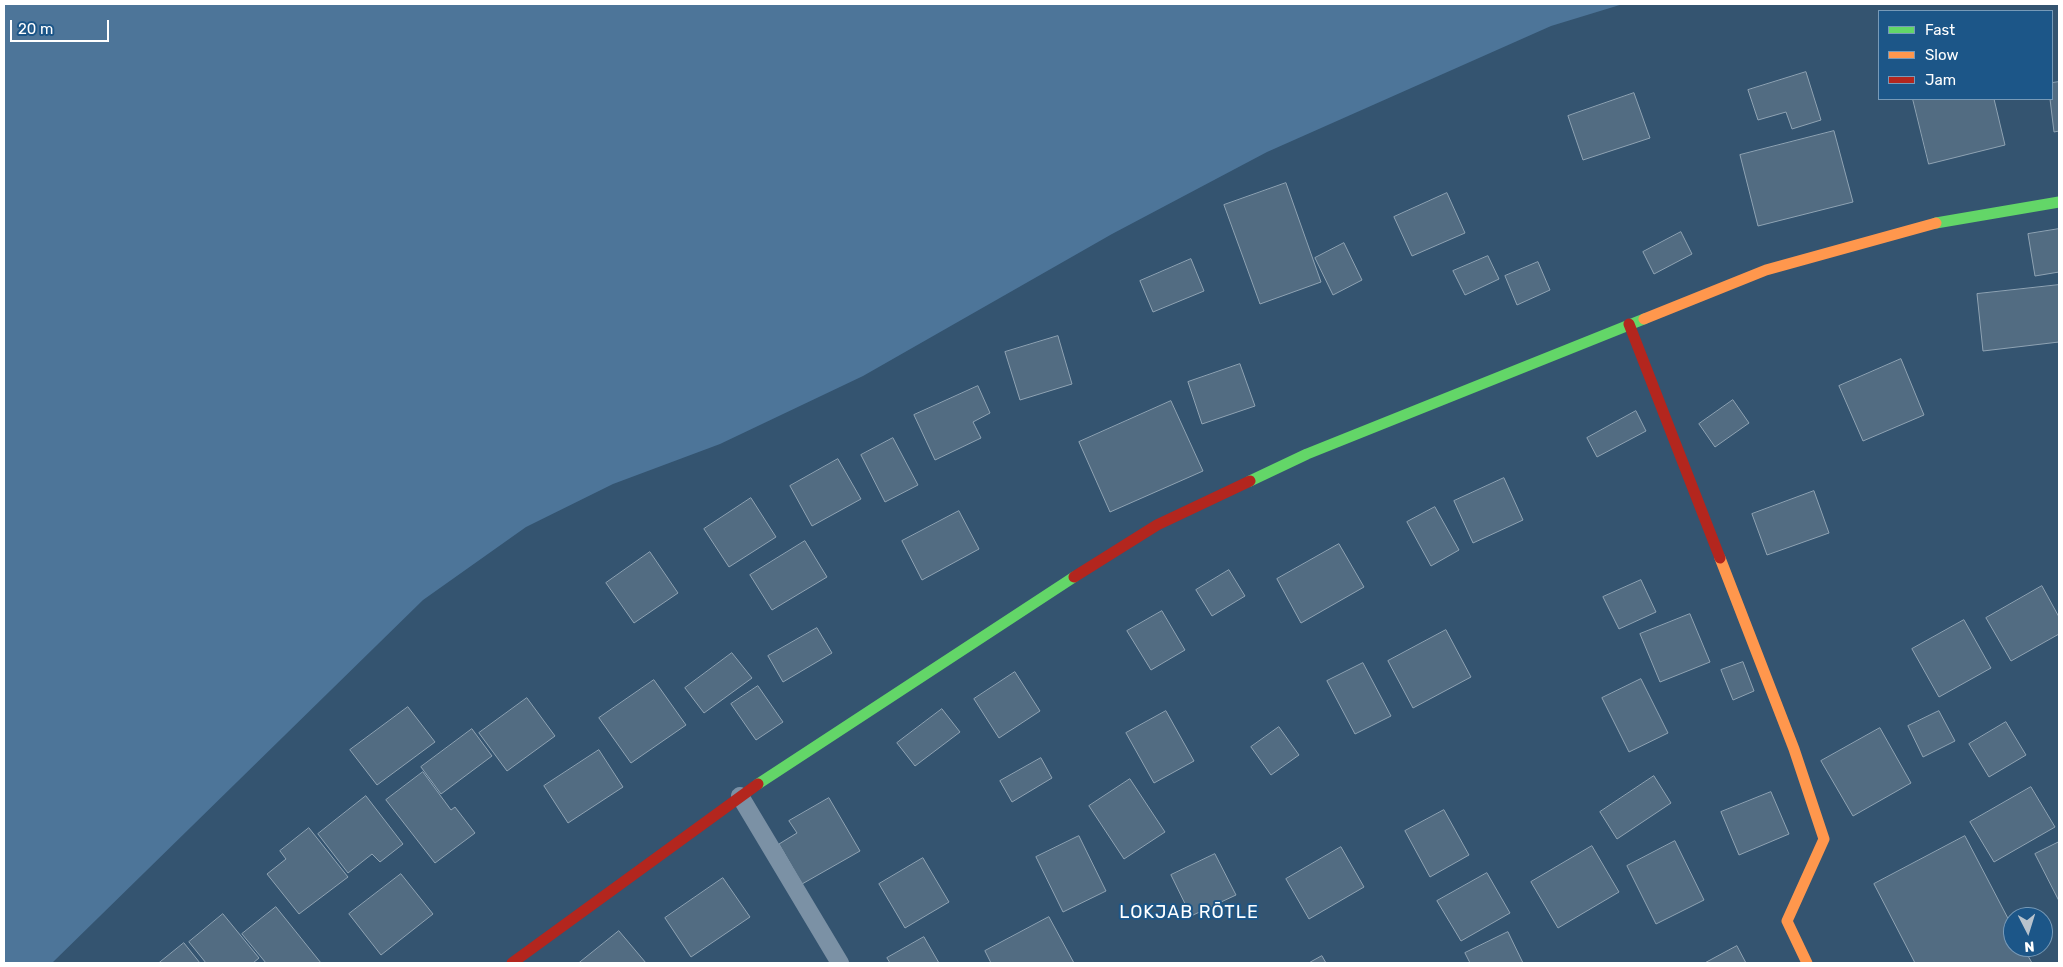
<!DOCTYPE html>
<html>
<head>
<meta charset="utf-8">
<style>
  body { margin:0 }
  #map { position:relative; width:2063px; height:967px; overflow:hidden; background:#345470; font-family:Rubik,sans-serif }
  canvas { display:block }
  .frame { position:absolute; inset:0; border:5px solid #fff; pointer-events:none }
  .legend { position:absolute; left:1878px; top:10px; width:175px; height:90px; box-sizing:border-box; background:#1c5688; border:1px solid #779ab8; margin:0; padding:6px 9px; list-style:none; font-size:15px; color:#fff }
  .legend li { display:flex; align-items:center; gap:10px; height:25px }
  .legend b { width:25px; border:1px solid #779ab8 }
  .north { position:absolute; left:2003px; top:907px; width:50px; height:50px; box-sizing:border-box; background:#1c5688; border:1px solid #779ab8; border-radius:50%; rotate:175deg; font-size:14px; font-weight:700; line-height:20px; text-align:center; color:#fff }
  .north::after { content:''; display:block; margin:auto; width:18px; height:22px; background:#b8c3cd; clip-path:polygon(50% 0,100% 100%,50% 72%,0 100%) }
  .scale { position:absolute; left:10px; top:20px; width:99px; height:22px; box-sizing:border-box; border:2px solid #fff; border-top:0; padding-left:6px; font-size:15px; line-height:18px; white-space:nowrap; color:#fff; -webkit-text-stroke:4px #1c5688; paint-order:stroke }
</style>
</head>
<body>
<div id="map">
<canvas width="2063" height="967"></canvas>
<div class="frame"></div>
<ul class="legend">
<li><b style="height:6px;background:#63d668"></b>Fast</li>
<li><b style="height:6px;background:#ff974d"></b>Slow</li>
<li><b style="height:6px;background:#b3261e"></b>Jam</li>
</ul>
<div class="north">N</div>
<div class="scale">20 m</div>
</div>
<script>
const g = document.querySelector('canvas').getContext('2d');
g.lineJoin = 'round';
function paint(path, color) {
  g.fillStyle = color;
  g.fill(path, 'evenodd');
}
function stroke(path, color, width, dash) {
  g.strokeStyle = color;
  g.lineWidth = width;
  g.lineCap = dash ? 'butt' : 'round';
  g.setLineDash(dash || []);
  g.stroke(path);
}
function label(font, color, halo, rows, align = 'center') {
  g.font = font + ' Rubik,sans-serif';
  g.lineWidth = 4;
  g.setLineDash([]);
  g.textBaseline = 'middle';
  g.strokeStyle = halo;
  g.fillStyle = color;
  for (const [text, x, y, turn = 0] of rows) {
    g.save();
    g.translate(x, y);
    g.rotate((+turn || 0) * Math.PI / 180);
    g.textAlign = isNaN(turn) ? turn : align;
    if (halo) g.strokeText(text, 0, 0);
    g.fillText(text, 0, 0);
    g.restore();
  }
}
const water = new Path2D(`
  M4 4H1623L1551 26 1267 152 1112 234 863 376 720 444 613 484 526 527 423 600 52 963H4Z`);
const building = new Path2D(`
  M1806 72 1821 120 1792 129 1786 112 1758 120 1748 90Z
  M2059 82V131L2054 132 2050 99H2052V83Z
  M1634 93 1650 138 1583 160 1568 116Z
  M1913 99H1994L2005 145 1929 164Z
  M1834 131 1853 202 1758 226 1740 155Z
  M1286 183 1321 282 1260 304 1224 205Z
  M1447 193 1465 233 1412 256 1394 217Z
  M2059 229V272L2035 276 2028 234Z
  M1681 232 1692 254 1654 274 1643 252Z
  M1344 243 1362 280 1333 295 1315 258Z
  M1488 256 1499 279 1465 295 1453 271Z
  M1191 259 1204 291 1153 312 1140 281Z
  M1538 262 1550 290 1517 305 1505 276Z
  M2059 285V342L1983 351 1977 294Z
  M1058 336 1072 384 1020 400 1005 352Z
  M1901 359 1924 415 1863 441 1839 386Z
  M1240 364 1255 406 1202 424 1188 382Z
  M978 386 990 413 973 422 981 438 935 460 914 415Z
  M1733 400 1749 423 1715 447 1699 424Z
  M1171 401 1203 471 1110 512 1079 442Z
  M1636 411 1646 431 1597 457 1587 438Z
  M893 438 918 485 885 502 861 455Z
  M838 459 861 499 812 526 790 486Z
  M1504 478 1523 520 1473 543 1454 501Z
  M1814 491 1829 533 1767 555 1752 514Z
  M751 498 776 537 729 567 704 529Z
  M1435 507 1459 550 1431 566 1407 522Z
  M959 511 979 549 922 580 902 541Z
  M805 541 827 577 772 610 750 575Z
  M1339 544 1364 587 1301 623 1277 579Z
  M650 552 678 593 634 623 606 583Z
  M1229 570 1245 596 1212 616 1196 590Z
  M1641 580 1656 612 1619 629 1603 597Z
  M2042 586 2059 617V634L2011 661 1986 618Z
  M1162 611 1185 650 1151 670 1127 631Z
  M1690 614 1710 662 1660 682 1640 634Z
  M1964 620 1991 668 1939 697 1912 649Z
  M817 628 832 653 783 682 768 656Z
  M1446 630 1471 677 1413 708 1388 661Z
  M732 653 752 678 704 713 685 688Z
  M1743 662 1754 691 1733 700 1721 670Z
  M1363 663 1391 716 1355 734 1327 681Z
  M1015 672 1040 711 999 738 974 699Z
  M1641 679 1668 733 1629 752 1602 698Z
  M654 680 686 725 631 763 599 718Z
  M758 686 783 722 756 740 731 704Z
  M527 698 555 736 507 771 479 733Z
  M408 707 435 742 377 785 350 750Z
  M942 709 960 732 915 766 897 743Z
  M1166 711 1194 761 1154 783 1126 733Z
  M1939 711 1955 741 1923 757 1908 726Z
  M2006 722 2026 755 1989 777 1969 744Z
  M1279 727 1299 755 1271 775 1251 747Z
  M1880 728 1911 783 1853 816 1821 761Z
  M472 729 492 756 441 794 421 767Z
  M599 750 623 787 568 823 544 786Z
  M1041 758 1052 778 1012 802 1000 781Z
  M423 772 451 810 455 807 475 833 435 863 386 800Z
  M1654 776 1671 803 1617 839 1600 812Z
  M1130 779 1165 832 1124 859 1089 806Z
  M2031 787 2055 827 1994 862 1970 822Z
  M1771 792 1789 834 1739 855 1721 812Z
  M366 796 403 844 380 862 372 854 348 873 318 834Z
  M829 798 860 851 802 884 779 844 797 833 789 821Z
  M1444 810 1469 855 1430 877 1405 831Z
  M309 828 348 877 299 914 267 874 286 859 280 851Z
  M1079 836 1106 891 1063 912 1036 857Z
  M1965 836 2013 928V947H2023L2032 963H1915L1874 884Z
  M1675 841 1704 900 1656 924 1627 866Z
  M2059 842V901L2035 854Z
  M1592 846 1619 892 1558 928 1531 882Z
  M1341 847 1364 887 1309 919 1286 879Z
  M1215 854 1236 895 1191 916 1171 875Z
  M923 858 949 902 905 928 879 884Z
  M1487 873 1510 913 1461 941 1437 901Z
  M401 874 433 914 381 955 349 914Z
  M723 878 750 917 691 957 665 918Z
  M276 907 321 963H266L242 934Z
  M223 914 259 958 253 963H206L189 942Z
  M1049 917 1074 963H991L985 951Z
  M619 931 646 963H579Z
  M1508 932 1523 963H1470L1465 953Z
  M924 937 939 963H890L887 958Z
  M184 943 200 963H159Z
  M1737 946 1746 963H1705Z
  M1322 956 1326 963H1309Z`);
const lane = new Path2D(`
  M740 796 840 963`);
const fast = new Path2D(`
  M1936 223 2059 202
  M1250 481 1307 454 1644 319
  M758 784 1074 577`);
const slow = new Path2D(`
  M1644 319 1766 270 1936 223
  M1720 558 1794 749 1824 839 1787 921 1807 963`);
const jam = new Path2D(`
  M1629 324 1720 558
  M1074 577 1157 525 1250 481
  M512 963 758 784`);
const neighbourhoodNames = [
  ["LOKJAB RŌTLE",1189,913]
];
paint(water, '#4d7599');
paint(building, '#526c82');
stroke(building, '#8fa3b3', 1);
stroke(lane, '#7b91a5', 18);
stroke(fast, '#63d668', 11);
stroke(slow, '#ff974d', 11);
stroke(jam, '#b3261e', 11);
g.letterSpacing = '1px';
label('18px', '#fff', '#1c5688', neighbourhoodNames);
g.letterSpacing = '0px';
</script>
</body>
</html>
